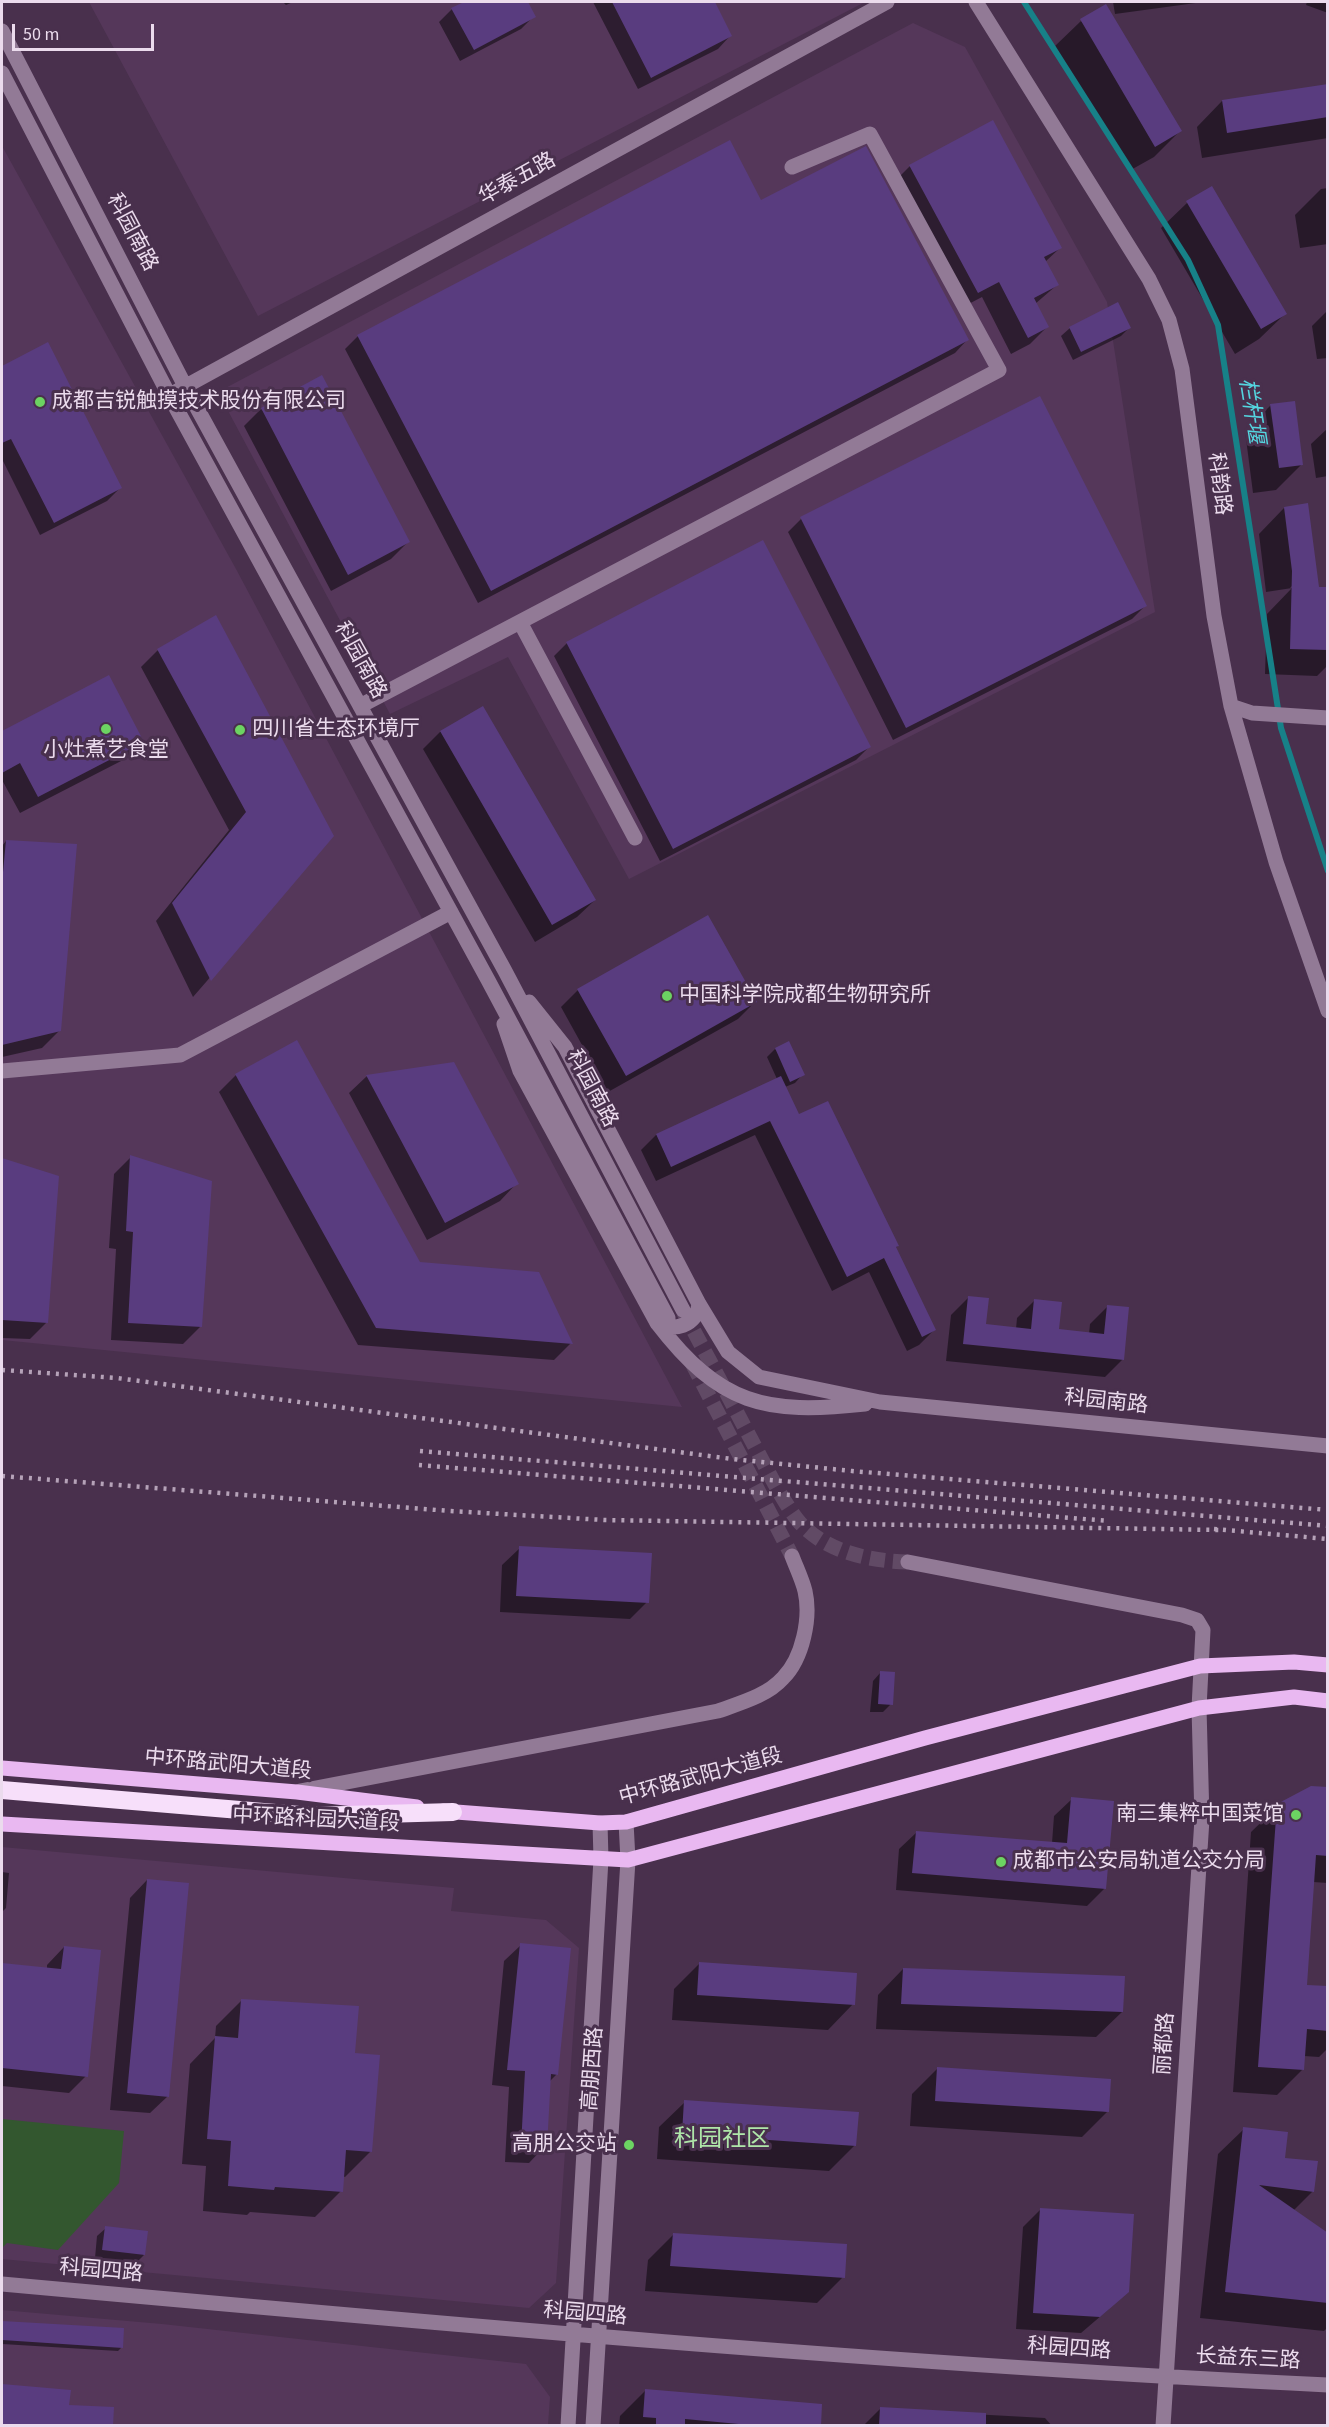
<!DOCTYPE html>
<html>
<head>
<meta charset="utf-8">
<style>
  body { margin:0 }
  #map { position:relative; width:1329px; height:2427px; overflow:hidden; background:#49304d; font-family:"Source Sans 3",sans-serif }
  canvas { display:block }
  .frame { position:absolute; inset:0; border:3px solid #ebdbed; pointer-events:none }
  .scale { position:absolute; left:12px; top:24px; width:142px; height:27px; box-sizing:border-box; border:3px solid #ebdbed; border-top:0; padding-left:8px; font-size:18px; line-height:21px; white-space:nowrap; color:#ebdbed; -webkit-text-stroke:4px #49304d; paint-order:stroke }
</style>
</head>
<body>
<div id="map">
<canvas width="1329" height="2427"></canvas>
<div class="frame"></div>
<div class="scale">50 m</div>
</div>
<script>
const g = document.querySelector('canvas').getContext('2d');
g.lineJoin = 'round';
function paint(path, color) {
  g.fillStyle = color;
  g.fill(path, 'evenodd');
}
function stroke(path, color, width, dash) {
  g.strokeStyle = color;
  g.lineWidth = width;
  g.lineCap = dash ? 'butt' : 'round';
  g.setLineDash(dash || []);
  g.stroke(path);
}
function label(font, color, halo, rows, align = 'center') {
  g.font = font + ' "Source Sans 3","Noto Sans SC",sans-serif';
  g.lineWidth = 6;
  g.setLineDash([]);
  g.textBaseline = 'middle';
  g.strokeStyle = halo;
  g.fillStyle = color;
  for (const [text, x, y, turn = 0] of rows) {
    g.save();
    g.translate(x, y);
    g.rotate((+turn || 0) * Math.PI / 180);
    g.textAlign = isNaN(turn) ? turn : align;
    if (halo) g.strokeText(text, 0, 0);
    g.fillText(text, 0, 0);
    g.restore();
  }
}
const built = new Path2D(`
  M89 2H865L258 316Z
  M913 23 965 47 1107 302 1155 612 629 879 508 657 390 714 218 392Z
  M2 146 236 569 682 1407 2 1340Z
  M2 1847 454 1888 451 1911 546 1920 579 1948 556 2283 529 2308 2 2259Z
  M2 2310 162 2324 526 2364 550 2397 548 2425H2Z`);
const green = new Path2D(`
  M2 2119 124 2131 119 2183 58 2250 7 2243 2 2248Z`);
const shadow = new Path2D(`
  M283 2H293L286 5Z
  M467 2H526L534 16 521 29 460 61 439 22 452 9Z
  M593 2H713L730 36 718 49 638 89Z
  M1113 2H1203L1115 14Z
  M1307 2H1328V13L1306 5Z
  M1081 21 1180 131 1154 157 1129 171 1055 46Z
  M1328 85V138L1202 158 1197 127 1222 101Z
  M910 166 1060 248 1045 262 1057 285 1035 304 1047 327 1030 344 1011 354 982 297 961 308 893 183Z
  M1211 188 1285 314 1259 339 1235 354 1161 228 1187 203Z
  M1328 188V244L1300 248 1295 215 1321 189Z
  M761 202 967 340 955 353 478 603 345 349 358 336Z
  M1328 310V358L1317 359 1312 326Z
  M1070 328H1129L1121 336 1073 360 1061 336Z
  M47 344 120 488 107 501 40 535 2 459V368Z
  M1040 398 1145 606 1132 619 893 740 788 532 801 519Z
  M1271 405 1302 464 1276 490 1253 493 1245 431Z
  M261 409 408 542 391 559 331 591 244 426Z
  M1328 428V476L1316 478 1311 444Z
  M1284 508 1314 563 1290 588 1328 589V665L1317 676 1265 674 1267 614 1292 588 1266 592 1259 534Z
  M567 643 869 747 856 760 660 861 554 656Z
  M158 650 333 836 193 997 156 921 229 830 141 667Z
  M108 677 142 741 125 759 20 813 2 780V732Z
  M483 708 595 900 577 917 535 942 423 749 440 732Z
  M6 841 59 1031 42 1048 2 1057V846Z
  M578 990 755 1002 738 1019 608 1092 561 1007Z
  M775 1049 803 1074 795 1083 785 1087 799 1117 898 1246 895 1248 934 1330 919 1345 907 1351 869 1272 832 1291 755 1135 656 1181 641 1150 656 1135 777 1079 767 1057Z
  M454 1064 517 1183 500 1201 427 1240 349 1093 367 1076Z
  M236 1075 419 1264 571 1343 554 1360 358 1345 219 1092Z
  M131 1157 200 1327 183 1344 111 1340 116 1249 109 1248 114 1174Z
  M2 1160 57 1177 47 1322 30 1339 2 1338Z
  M968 1298 984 1325 1016 1329 1017 1318 1035 1300 1058 1331 1089 1334 1090 1324 1107 1307 1123 1359 1105 1377 946 1361 951 1315Z
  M520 1548 647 1602 630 1619 500 1612 502 1565Z
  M881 1672 891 1704 883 1712H870L873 1681Z
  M1328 1788V1883L1313 1882 1305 1986 1328 1987V2048L1319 2057 1304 2056 1303 2069 1277 2095 1233 2092 1251 1832 1278 1806Z
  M1072 1799 1104 1889 1087 1906 896 1890 899 1849 917 1832 1052 1843 1054 1816Z
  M2 1872 9 1873 6 1908 2 1912Z
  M147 1880 168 2096 150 2113 110 2110 130 1898Z
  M521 1945 557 2074 549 2082 545 2146 529 2163 505 2162 509 2087 492 2085 504 1961Z
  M64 1947 86 2076 69 2093 2 2086V1964L47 1969V1965Z
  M699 1964 853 2004 828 2030 672 2020 674 1989Z
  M903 1969 1122 2012 1096 2037 876 2029 878 1995Z
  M242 2000 353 2055 371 2151 345 2177 342 2176 341 2191 315 2217 250 2212 247 2215 203 2211 206 2166 182 2164 190 2064 215 2038 216 2026Z
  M938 2068 1107 2112 1082 2137 910 2126 912 2094Z
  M685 2102 855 2145 829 2171 657 2159 659 2127Z
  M1244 2129 1284 2159 1313 2191 1293 2211 1328 2235V2327L1324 2331 1200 2318 1218 2154Z
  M1041 2209 1109 2309 1081 2333 1016 2329 1023 2227Z
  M106 2228 144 2255 136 2263 95 2258 97 2236Z
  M674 2234 843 2277 817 2303 645 2291 648 2260Z
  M2 2322 123 2330 122 2347 118 2351 2 2344Z
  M2 2385 69 2392 68 2406 112 2426H2Z
  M646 2390 819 2426H619L620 2416Z
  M880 2409 1045 2418 1052 2426H863Z`);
const stream = new Path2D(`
  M1024 2 1188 260 1218 325 1281 728 1328 871`);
const building = new Path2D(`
  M464 2H528L536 17 474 50 451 8Z
  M612 2H715L732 36 651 78Z
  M1106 4 1182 131 1155 147 1080 19Z
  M1328 84V117L1227 133 1222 100Z
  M993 120 1062 248 1044 257 1059 285 1034 298 1049 327 1028 338 999 282 978 293 909 165Z
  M730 140 761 200 866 146 969 340 491 591 357 335Z
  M1212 186 1287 314 1261 329 1186 201Z
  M1118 302 1131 328 1081 352 1069 327Z
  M48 342 122 488 54 523 11 439 2 443V366Z
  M322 375 410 542 348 575 261 408Z
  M1040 396 1147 606 906 728 800 517Z
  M1295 401 1303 465 1279 468 1270 404Z
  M1308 503 1319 587H1328V650L1290 649 1292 571 1284 507Z
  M763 540 871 747 673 849 566 642Z
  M216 615 334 836 211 981 172 903 246 812 157 649Z
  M109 675 144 742 38 797 20 763 2 773V731Z
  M483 706 596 900 552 925 440 731Z
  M6 840 77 844 61 1031 2 1045V883Z
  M708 915 757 1002 626 1076 577 989Z
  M297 1040 420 1262 539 1272 573 1344 376 1328 235 1074Z
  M789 1041 805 1075 790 1082 775 1048Z
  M454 1062 519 1184 445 1223 366 1075Z
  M781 1076 799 1114 828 1101 899 1246 896 1247 936 1330 922 1337 884 1258 847 1277 770 1121 671 1167 656 1134Z
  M130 1155 212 1181 202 1327 128 1323 133 1232 126 1231Z
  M2 1158 59 1176 48 1323 2 1320Z
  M968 1296 989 1298 986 1324 1031 1329 1034 1299 1062 1302 1059 1329 1104 1334 1107 1305 1129 1307 1124 1360 963 1344Z
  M519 1546 652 1553 649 1603 516 1596Z
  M880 1671 895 1672 893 1705 878 1704Z
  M1311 1786 1328 1787V1856L1316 1855 1307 1985 1328 1986V2031L1307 2029 1304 2070 1258 2067 1277 1804Z
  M1071 1797 1114 1801 1106 1889 912 1873 916 1831 1067 1843Z
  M147 1879 189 1883 169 2097 127 2093Z
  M520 1943 571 1948 558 2075 551 2074 547 2147 521 2146 525 2071 507 2070Z
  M64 1946 101 1950 88 2077 2 2068V1963L61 1969Z
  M699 1962 857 1973 855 2005 697 1995Z
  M903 1968 1125 1976 1123 2012 901 2004Z
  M241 1999 359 2006 355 2053 380 2055 372 2152 346 2150 343 2192 275 2187 274 2190 228 2186 231 2141 207 2139 215 2036 238 2038Z
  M937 2067 1111 2079 1109 2112 935 2101Z
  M684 2100 859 2112 856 2146 682 2134Z
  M1243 2127 1288 2132 1285 2158 1318 2161 1314 2192 1259 2185 1328 2233V2303L1225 2292Z
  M1040 2208 1134 2214 1129 2292 1100 2317 1033 2313Z
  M105 2226 148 2231 145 2255 102 2250Z
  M673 2233 847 2244 845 2278 670 2266Z
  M2 2321 124 2328 123 2348 2 2340Z
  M2 2384 71 2390 69 2405 114 2407 113 2426H2Z
  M645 2389 822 2404 821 2426H760L685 2419V2426H656V2418L643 2417Z
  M880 2407 986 2413V2426H879Z`);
const minorTunnel = new Path2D(`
  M683 1311C710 1361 736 1411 762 1460 771 1477 790 1514 803 1526 830 1553 872 1561 908 1562
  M692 1363 792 1556`);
const minor = new Path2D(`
  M976 2 1149 279 1169 320 1182 369 1214 616 1231 706 1276 862 1328 1011
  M2 31 185 386 505 971 683 1310
  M2 73 169 395 488 980 668 1318
  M177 391 887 2
  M520 622 635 838
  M360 706 999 370 870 134 792 167
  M1231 706 1252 713 1328 718
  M529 1002 565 1047 699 1304 728 1352 759 1377 880 1402 1328 1446
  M504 1024 520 1071 657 1323C720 1405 765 1415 865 1404
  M2 1071 180 1055 451 912
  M657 1323C673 1332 697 1326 699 1304
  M908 1562 1182 1615 1197 1620 1203 1630 1199 1708 1202 1819 1163 2426
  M300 1791 718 1711C740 1703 767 1696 783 1678 803 1658 811 1617 805 1591 802 1579 796 1567 792 1556
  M2 2284C443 2324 885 2364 1328 2385
  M568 2426 601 1859 600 1823
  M593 2426 628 1860 626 1822`);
const major = new Path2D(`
  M2 1768 297 1792 417 1807
  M443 1811 600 1823 626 1822 925 1738 1200 1666 1294 1662 1328 1665
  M2 1824 628 1860 1199 1708 1294 1697 1328 1701`);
const highway = new Path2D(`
  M2 1790 311 1816 453 1812`);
const rail = new Path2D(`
  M2 1370 117 1378 732 1459 852 1471 1328 1510
  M420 1451 1328 1526
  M419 1465 1109 1521
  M2 1476 450 1511 604 1520 1220 1530
  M1214 1529 1328 1539`);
const markers = [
  [40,402,6,"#6cd362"],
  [106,729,6,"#6cd362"],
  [240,730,6,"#6cd362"],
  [667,996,6,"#6cd362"],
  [1296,1815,6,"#6cd362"],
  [1001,1862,6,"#6cd362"],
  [629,2145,6,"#6cd362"]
];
const streetNames = [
  ["华泰五路",518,180,-29],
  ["科园南路",131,233,62],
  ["科韵路",1218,484,83],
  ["科园南路",359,661,61],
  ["科园南路",591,1089,62],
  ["科园南路",1106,1403,6],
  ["中环路武阳大道段",228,1766,5],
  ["中环路武阳大道段",701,1778,-15],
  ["中环路科园大道段",316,1821,3],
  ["丽都路",1166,2044,-86],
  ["高朋西路",594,2069,-86],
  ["科园四路",101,2272,5],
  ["科园四路",585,2315,5],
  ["科园四路",1069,2350,4],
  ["长益东三路",1248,2360,3]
];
const poiNames = [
  ["成都吉锐触摸技术股份有限公司",52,402],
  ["四川省生态环境厅",252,730],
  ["小灶煮艺食堂",106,751,"center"],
  ["中国科学院成都生物研究所",679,996],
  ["南三集粹中国菜馆",1284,1815,"right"],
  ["成都市公安局轨道公交分局",1013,1862],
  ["高朋公交站",617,2145,"right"]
];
const waterNames = [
  ["栏杆堰",1250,411,81]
];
const quarterNames = [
  ["科园社区",722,2141]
];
paint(built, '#55375a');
paint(green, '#33572f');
paint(shadow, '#0007');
stroke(stream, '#178188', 6);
paint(building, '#593c7f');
stroke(minorTunnel, '#614a65', 15, [15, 8]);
stroke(minor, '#927a96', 15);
stroke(major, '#e9b8f1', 15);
stroke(highway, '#f7dffa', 18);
stroke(rail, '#b5a2b8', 4.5, [3, 6]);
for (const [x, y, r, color] of markers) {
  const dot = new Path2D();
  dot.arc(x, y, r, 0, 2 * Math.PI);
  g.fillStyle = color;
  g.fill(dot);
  stroke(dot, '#49304d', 2);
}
label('21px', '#ebdbed', '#49304d', streetNames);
label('21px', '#ebdbed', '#49304d', poiNames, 'left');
label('italic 22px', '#54d5df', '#49304d', waterNames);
label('24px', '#afe6a9', '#49304d', quarterNames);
</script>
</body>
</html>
